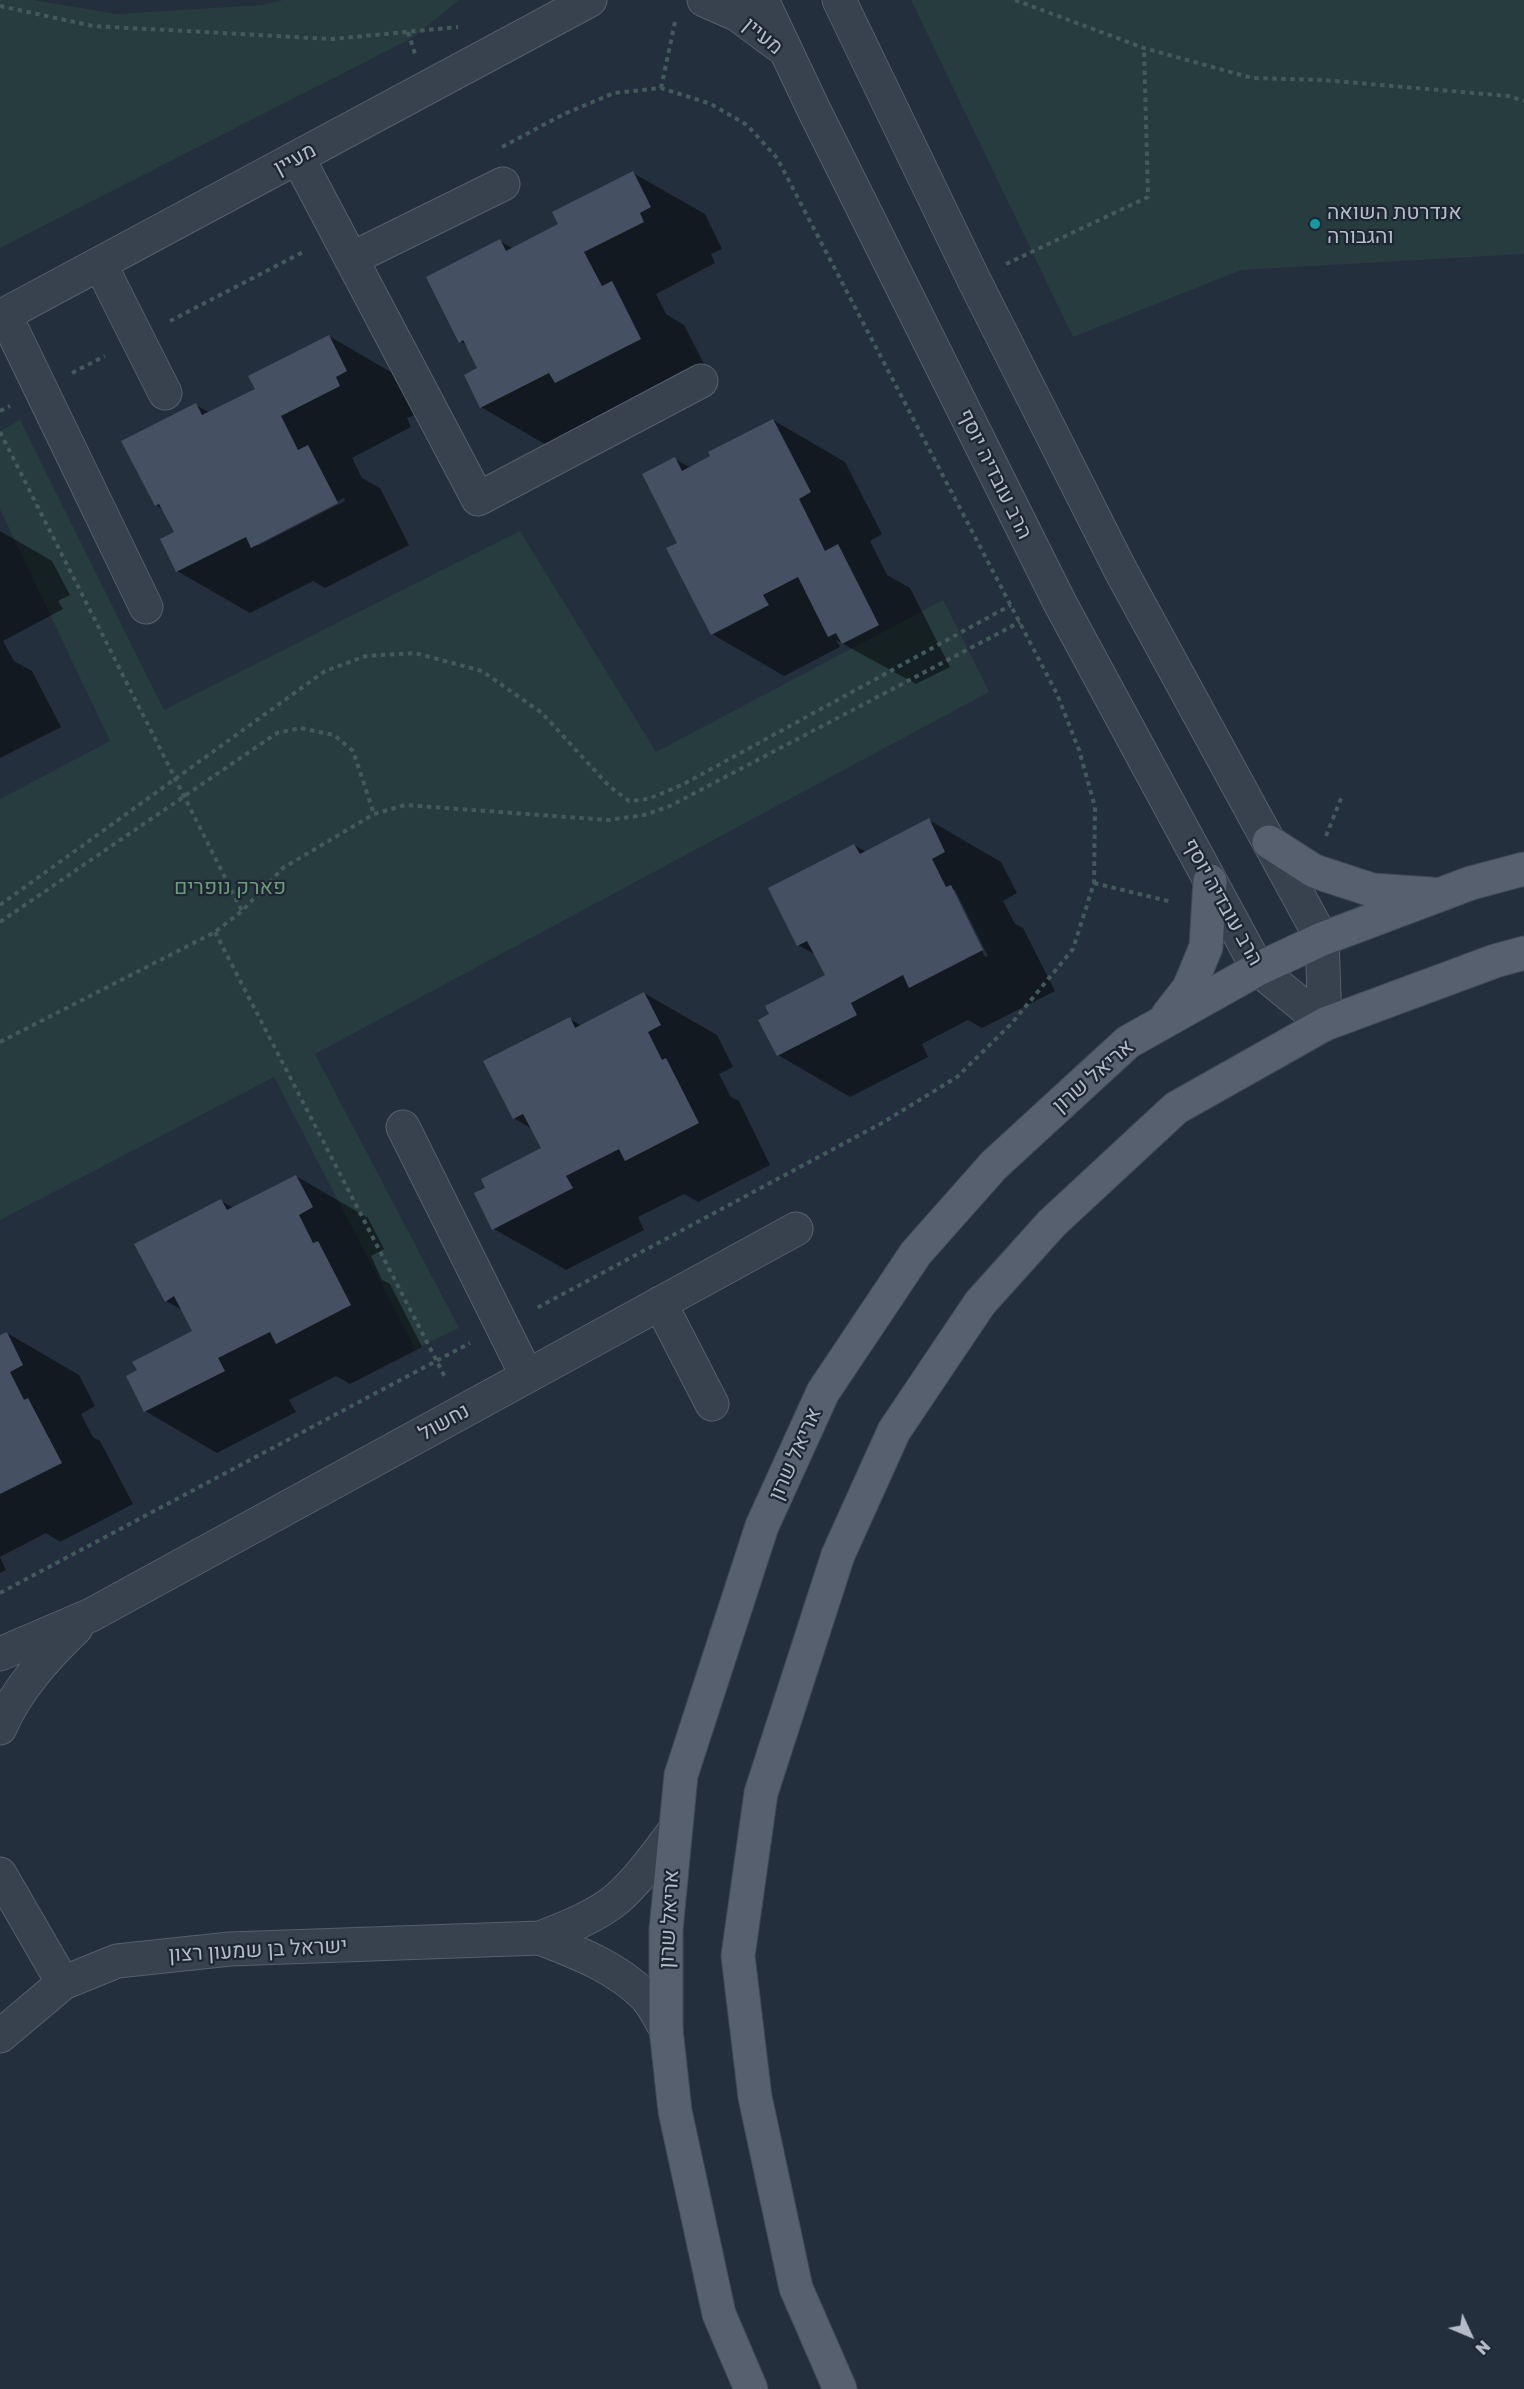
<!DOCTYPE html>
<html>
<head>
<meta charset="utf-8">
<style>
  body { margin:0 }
  #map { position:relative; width:1524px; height:2389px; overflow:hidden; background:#242f3e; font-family:"Golos Text",sans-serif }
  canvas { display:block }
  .north { position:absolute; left:1440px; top:2305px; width:60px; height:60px; -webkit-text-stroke:4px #1d2633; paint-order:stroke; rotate:134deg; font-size:16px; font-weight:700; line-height:24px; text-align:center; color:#b4bcc9 }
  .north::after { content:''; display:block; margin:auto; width:21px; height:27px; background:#b4bcc9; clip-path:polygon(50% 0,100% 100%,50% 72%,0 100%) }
</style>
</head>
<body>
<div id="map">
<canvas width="1524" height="2389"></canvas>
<div class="north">N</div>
</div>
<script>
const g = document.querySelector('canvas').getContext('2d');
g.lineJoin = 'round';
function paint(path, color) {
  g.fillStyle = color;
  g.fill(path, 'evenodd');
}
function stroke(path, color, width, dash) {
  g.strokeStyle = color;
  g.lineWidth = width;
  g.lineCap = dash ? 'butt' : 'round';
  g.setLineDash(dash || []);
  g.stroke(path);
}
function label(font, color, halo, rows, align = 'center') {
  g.font = font + ' "Golos Text",Heebo,sans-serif';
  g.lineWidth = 4.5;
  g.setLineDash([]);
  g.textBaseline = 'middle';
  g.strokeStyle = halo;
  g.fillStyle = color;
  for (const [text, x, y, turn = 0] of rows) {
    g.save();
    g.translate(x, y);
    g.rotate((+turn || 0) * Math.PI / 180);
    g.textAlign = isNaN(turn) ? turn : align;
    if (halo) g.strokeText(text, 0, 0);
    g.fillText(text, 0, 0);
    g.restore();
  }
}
const green = new Path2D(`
  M0 0H33L117 14 262 5 283 0H459L414 37 0 248Z
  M911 0H1524V254L1241 270 1073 337Z
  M20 420 164 710 520 531 656 752 943 600 989 692 315 1054 459 1328 415 1349 274 1077 0 1220V799L110 741 0 509V431Z`);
const shadow = new Path2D(`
  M633 173 705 214 722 249 711 254 715 263 656 294 666 314 684 325 713 381 553 449 481 407 479 369 467 346 460 341 500 241 514 249 560 225Z
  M329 336 401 378 419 413 407 418 411 427 352 458 362 478 380 488 409 545 325 588 313 581 250 613 177 571 176 533 163 510 156 505 196 405 210 413 257 389ZM344 498 345 501 259 545H252Z
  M773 420 845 462 882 534 870 541 887 575 910 588 950 667 916 684 836 640 840 647 784 676 712 634 679 544 675 459 691 468Z
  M0 531 52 561 70 595 58 601 63 609 3 641 14 661 32 671 61 727 0 758Z
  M929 820 1001 862 1017 893 1003 901 1015 924 1023 928 1055 991 982 1028 968 1020 922 1044 928 1057 850 1097 778 1055 827 976 816 955 798 945 854 845 866 852ZM952 890H955L988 956 985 957Z
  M644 993 717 1035 733 1067 719 1074 731 1097 739 1101 770 1165 698 1202 684 1194 638 1217 644 1230 566 1270 494 1229 487 1188 543 1149 532 1129 514 1118 570 1019 582 1026Z
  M296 1176 368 1218 384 1249 371 1256 382 1280 390 1284 422 1347 350 1384 336 1376 289 1400 296 1412 217 1453 145 1411 139 1370 194 1332 184 1311 166 1301 221 1201 234 1208Z
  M7 1333 79 1375 95 1406 81 1414 93 1437 100 1441 133 1504 60 1542 46 1533 0 1557V1337Z
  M0 1557 6 1570 0 1573Z`);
const building = new Path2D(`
  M633 171 651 207 640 213 644 222 584 252 602 286 612 281 641 339 555 383 549 373 480 408 464 375 477 368 463 340 459 343 426 277 500 239 506 251 558 224 552 212Z
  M329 335 347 371 336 377 340 386 281 416 298 450 308 445 338 503 251 548 246 537 176 572 160 539 174 532 159 504 155 506 121 441 196 403 202 415 255 389 248 376Z
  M773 419 811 492 799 499 825 551 838 544 879 625 842 644 836 633 828 637 798 577 763 595 769 605 711 635 666 548 677 543 642 474 675 457 682 471 710 456 708 452Z
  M929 818 945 852 932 859 946 887 951 885 983 950 909 988 903 975 851 1003 857 1015 777 1056 758 1020 769 1014 765 1006 825 975 807 941 797 946 768 888 854 844 860 854Z
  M644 992 661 1025 648 1032 662 1060 666 1058 699 1123 625 1161 619 1149 566 1176 573 1188 492 1230 474 1193 485 1188 481 1179 541 1148 523 1114 513 1119 483 1061 570 1017 575 1028Z
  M296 1175 313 1207 299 1215 313 1243 318 1241 351 1305 276 1344 270 1332 218 1358 225 1371 144 1412 126 1376 137 1370 132 1362 192 1331 174 1296 165 1302 134 1244 221 1199 227 1210Z
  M7 1332 23 1365 10 1372 24 1400 28 1398 62 1463 0 1494V1335Z`);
const path = new Path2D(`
  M1015 0 1144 48 1252 78 1323 80 1508 96 1524 101
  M0 6 93 26 333 39 458 27
  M408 32 415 54
  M661 88 675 22
  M502 147 564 114 614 93 661 88 711 104 747 125 777 158 1057 694 1079 750 1095 807 1094 883 1073 949 1012 1023 957 1077 882 1123 535 1309
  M1006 264 1148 197 1144 48
  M170 321 305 251
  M72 373 105 356
  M0 411 10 406
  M0 432 242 911
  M1326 836 1342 796
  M1094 883 1172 902
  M0 905 325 671 366 656 415 653 482 671 542 713 609 786 629 801 648 799 682 785 1011 605
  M0 922 277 733 300 728 334 735 353 751 374 814
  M215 932 446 1379
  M0 1042 215 932 242 911 283 868 374 814 405 805 608 820 644 815 670 806 1020 622
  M0 1593 470 1343`);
const minor = new Path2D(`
  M704 0 738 15 781 47
  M762 0 813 108 1060 603 1258 969 1325 1024
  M839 0 974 280 1121 571 1322 939 1325 1024
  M298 158 478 499 701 381
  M351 259 503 184
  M100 264 165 393
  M5 315 146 607
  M0 317 590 0
  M403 1127 527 1376
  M660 1303 712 1404
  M0 1654 91 1615 796 1229
  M0 1728C16 1690 46 1657 76 1628
  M0 1874 63 1983
  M540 1938C579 1953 616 1967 646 1997 654 2006 660 2019 666 2029
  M0 2036 63 1983 117 1961 230 1949 540 1938C566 1928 597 1916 618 1898 640 1878 657 1854 675 1830`);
const major = new Path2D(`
  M1269 842 1314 871 1372 890 1431 894
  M1168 1015 1189 988 1206 947 1210 881
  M751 2389 719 2314 675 2111 666 2029V1930L681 1775 762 1526 823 1392 916 1253 994 1165 1128 1042 1258 969 1322 939 1471 883 1524 869
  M840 2389 796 2288 755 2097 738 1956 761 1793 838 1555 894 1431 980 1303 1052 1223 1176 1108 1325 1024 1495 961 1524 953`);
const markers = [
  [1315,224,6,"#0f9aa8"]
];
const streetNames = [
  ["מעיין",763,36,40],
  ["מעיין",295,159,-28],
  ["הרב עובדיה יוסף",995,474,64],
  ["הרב עובדיה יוסף",1223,902,61],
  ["אריאל שרון",1093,1076,-41],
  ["נחשול",444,1422,-29],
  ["אריאל שרון",795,1454,-66],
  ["אריאל שרון",669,1919,-87],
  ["ישראל בן שמעון רצון",258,1950,-3]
];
const poiNames = [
  ["אנדרטת השואה",1327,212],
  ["והגבורה",1327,236]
];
const parkNames = [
  ["פארק נופרים",230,887]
];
paint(green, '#263c3f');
paint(shadow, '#0007');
paint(building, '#455162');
stroke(minor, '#565f6c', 35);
stroke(major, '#414a57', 35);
stroke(path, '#44595c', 4, [4.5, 4.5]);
stroke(minor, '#38414e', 33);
stroke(major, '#56606e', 33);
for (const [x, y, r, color] of markers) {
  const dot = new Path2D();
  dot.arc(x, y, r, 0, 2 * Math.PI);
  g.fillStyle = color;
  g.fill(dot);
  stroke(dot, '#1d2633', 2);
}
label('21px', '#b4bcc9', '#1d2633', streetNames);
label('21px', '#b4bcc9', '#1d2633', poiNames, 'left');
label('21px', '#6b9a76', '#1d2633', parkNames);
</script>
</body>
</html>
